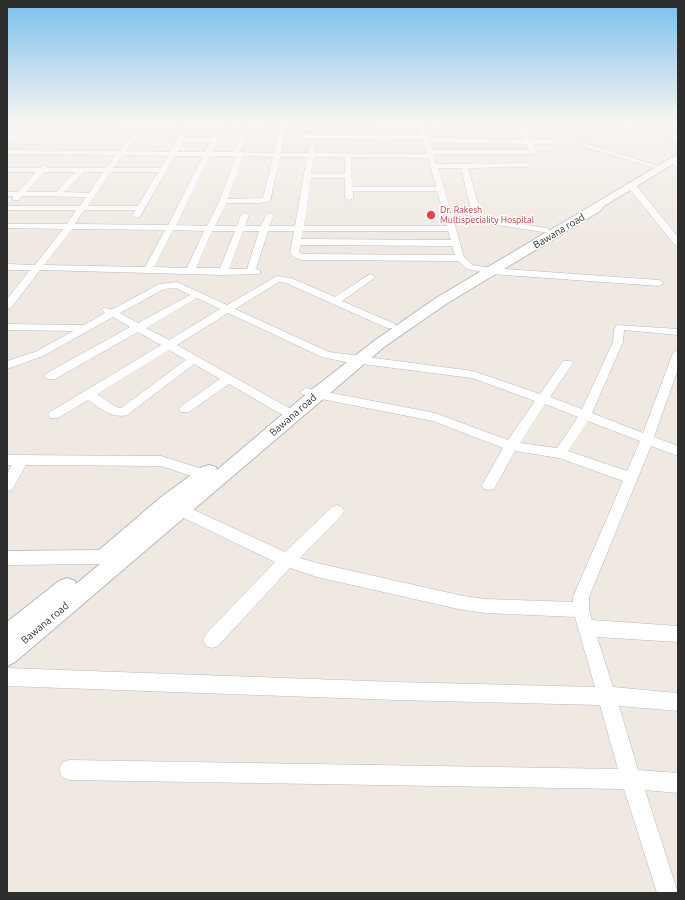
<!DOCTYPE html>
<html>
<head>
<meta charset="utf-8">
<style>
  body { margin:0 }
  #map { position:relative; width:685px; height:900px; overflow:hidden; background:#efe9e1; font-family:Ubuntu,sans-serif }
  canvas { display:block }
  .frame { position:absolute; inset:0; border:8px solid #2e2e2e; pointer-events:none }
</style>
</head>
<body>
<div id="map">
<canvas width="685" height="900"></canvas>
<div class="frame"></div>
</div>
<script>
const g = document.querySelector('canvas').getContext('2d');
g.lineJoin = 'round';
function stroke(path, color, width, dash) {
  g.strokeStyle = color;
  g.lineWidth = width;
  g.lineCap = dash ? 'butt' : 'round';
  g.setLineDash(dash || []);
  g.stroke(path);
}
function paint(path, color) {
  g.fillStyle = color;
  g.fill(path, 'evenodd');
}
function label(font, color, halo, rows, align = 'center') {
  g.font = font + ' Ubuntu,sans-serif';
  g.lineWidth = 3;
  g.setLineDash([]);
  g.textBaseline = 'middle';
  g.strokeStyle = halo;
  g.fillStyle = color;
  for (const [text, x, y, turn = 0] of rows) {
    g.save();
    g.translate(x, y);
    g.rotate((+turn || 0) * Math.PI / 180);
    g.textAlign = isNaN(turn) ? turn : align;
    if (halo) g.strokeText(text, 0, 0);
    g.fillText(text, 0, 0);
    g.restore();
  }
}
const street = new Path2D(`
  M26 122 141 124 143 122H149L148 124 186 125 188 122H194L192 125H218L220 122H226L224 125 280 126 281 122H287L281 153H308L309 147 312 145 315 147 314 153 427 154 423 139 299 138 296 136 299 134 422 135 419 128 298 127 297 126 300 124H419L418 122H424L425 126 519 128 516 122H522L525 128 557 129 558 130 555 132 527 131 532 140H554L557 142 554 144H534L536 152 533 154H434L436 164 528 163 531 165 528 167 468 168 482 218 546 228 549 229V233L453 218 464 257 473 265 491 268 659 280 664 283 659 286 491 274 467 269 458 261 303 260 295 258 290 253 294 231H268L256 269 260 270V274L223 275 40 270 11 308 7 309V299L30 270H7V264L35 265 63 229 7 228V224H67L76 210H8L7 206H80L86 197 22 196 19 200H13V196H7V192H18L36 172H7V168H40L45 165 48 168H106L116 155 7 154V150L120 151 138 128 28 126 7 142V137ZM145 128H184L170 152 126 151ZM190 128 217 129 212 138H185ZM223 129 279 130 274 153 240 152 248 133 245 131 242 133 233 152H212ZM426 130 521 131 525 140 429 138ZM183 142H210L205 152H177ZM430 142 527 144 529 150H432ZM123 155 168 156 161 168H113ZM175 156H203L168 225 75 224 84 210H135L132 216 139 218ZM210 156H236L219 202 207 226 176 225ZM243 156 273 157 263 198 228 199ZM280 157H307L295 226H269L274 215 270 213 266 215 261 226H245L249 215 245 213 241 215 237 226H215L227 203H260L270 201ZM314 157H345V174H311ZM351 157 428 158 436 187H352ZM438 168H461L473 217 451 213ZM44 172H75L56 192H26ZM83 172H103L89 193 64 192ZM110 172H158L138 206H88ZM311 178H345V198L349 200 353 198V191H437L447 226H304ZM72 229 165 230 145 267 44 265ZM173 230 204 231 187 268 154 267ZM212 231H235L220 268H196ZM243 231H259L247 269H229ZM303 231H448L451 240 301 239ZM300 245 452 246 455 255 303 254 299 252Z
  M626 122H633L678 137V141Z
  M584 143 662 167 664 168 658 169 582 146V144Z
  M672 159 678 162V168L669 161Z
  M628 183H634L678 237V246L675 245 628 187Z
  M370 274 375 277 373 279 342 301 395 324 396 326 395 328H387L286 283 279 282 235 309 329 352 473 371 540 394 563 361H571L573 363 550 397 582 409 613 342 614 330 617 325 678 329V335L624 330 623 342 592 413 643 433 673 353 678 350V369L654 437 678 446V456L651 446 589 597V610L592 620 678 626V642L597 637 613 687 678 693V711L619 706 638 770 678 773V793L645 790 678 893H657L624 789 69 780 62 777 59 770 62 763 69 760 618 769 600 705 396 700 7 686V668L396 682 595 687 575 617 486 613 463 610 317 577 290 568 218 646 212 648 206 646 203 640 206 634 275 562 167 510 165 506 167 502 172 500 177 502 285 552 332 507 337 505 342 507 344 511 342 515 300 558 317 563 463 596 486 599 573 602V597L623 481 559 458 515 451 494 489 489 490 484 489 482 485 503 448 433 421 306 396 300 392 306 388 435 413 508 440 535 401 472 378 346 362 322 357 228 313 177 345 289 408 291 411 289 414H281L229 384 189 412H181L179 409 181 406 220 379 194 364 127 415C112 419 100 408 88 400L58 418H50L48 415 50 412 161 345 138 332 55 379H47L45 376 47 373 130 327 113 317 43 356 7 369V361L35 352 73 331 7 330V324L84 325 105 313 102 310 103 308 113 309 159 284 177 282 227 305 277 276 291 278 335 297ZM176 288 190 295 138 323 120 313 164 289ZM197 298 220 309 169 340 146 328ZM169 350 186 360 121 408 116 407 97 394ZM545 404 578 417 557 448 520 443ZM588 421 640 441 627 471 568 451Z
  M7 455 161 456 218 474 220 478 218 482 213 483 161 466 26 465 12 490 7 491V474L12 465H7Z
  M105 550 110 552 113 557 110 562 105 564 7 565V551Z`);
const secondary = new Path2D(`
  M678 154V161L604 206 600 211 446 304 384 347 15 662 7 666V622L59 581 67 578 75 581 76 584 100 564 98 563 94 557 98 551 160 498 202 467 209 465 216 467 217 470 310 391 374 341 436 298Z`);
const markers = [
  [431,215,5,"#e0444e"]
];
const farHealthnames = [
  ["Dr. Rakesh",440,210],
  ["Multispeciality Hospital",440,220]
];
const streetNames = [
  ["Bawana road",559,231,-31],
  ["Bawana road",293,415,-41],
  ["Bawana road",45,623,-40]
];
stroke(street, '#b4b7c1', 1);
stroke(secondary, '#b4b7c1', 2);
paint(street, '#fff');
paint(secondary, '#fff');
const sky = g.createLinearGradient(0, 0, 0, 248);
sky.addColorStop(0, '#7abfeb');
sky.addColorStop(0.49, '#f8f5f2');
sky.addColorStop(1, '#f8f5f200');
g.fillStyle = sky;
g.fillRect(0, 0, 685, 248);
for (const [x, y, r, color] of markers) {
  const dot = new Path2D();
  dot.arc(x, y, r, 0, 2 * Math.PI);
  g.fillStyle = color;
  g.fill(dot);
  stroke(dot, '#fff', 1.5);
}
label('9px', '#be3a42', '#fff', farHealthnames, 'left');
label('10px', '#2e2e2e', '#fff', streetNames);
</script>
</body>
</html>
